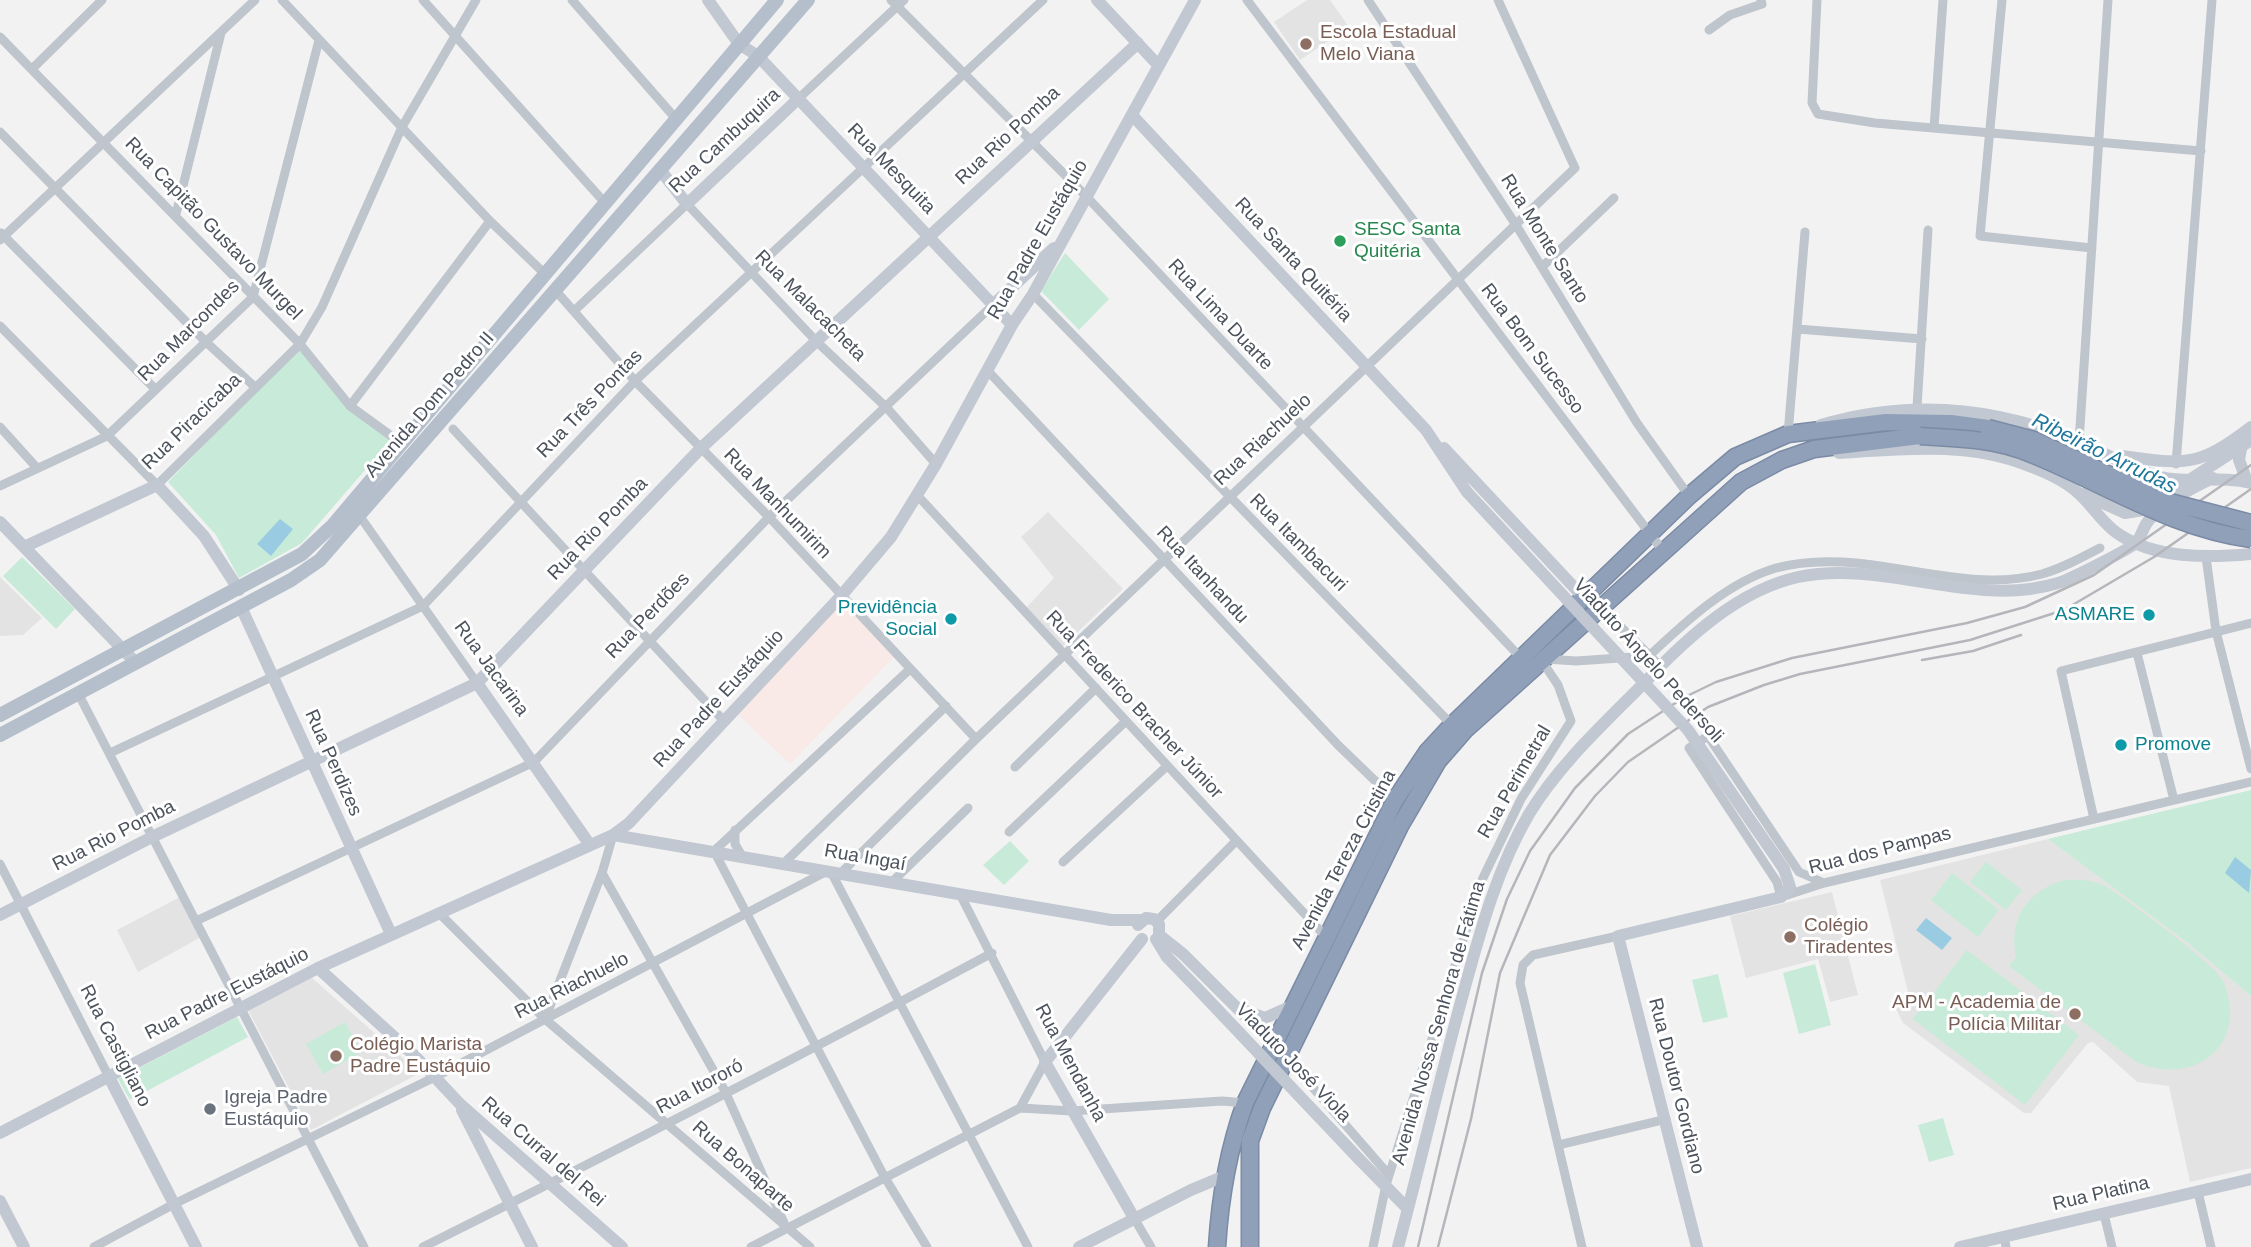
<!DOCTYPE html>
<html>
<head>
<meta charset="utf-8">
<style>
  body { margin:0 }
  canvas { display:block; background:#f3f2f2 }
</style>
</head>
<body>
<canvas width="2251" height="1247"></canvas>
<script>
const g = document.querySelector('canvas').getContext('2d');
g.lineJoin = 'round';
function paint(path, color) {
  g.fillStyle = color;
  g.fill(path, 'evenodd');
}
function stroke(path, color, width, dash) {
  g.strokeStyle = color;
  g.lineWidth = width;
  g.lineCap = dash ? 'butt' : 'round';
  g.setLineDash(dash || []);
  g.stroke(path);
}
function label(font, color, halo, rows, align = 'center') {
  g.font = font + ' Helvetica,sans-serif';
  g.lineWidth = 6;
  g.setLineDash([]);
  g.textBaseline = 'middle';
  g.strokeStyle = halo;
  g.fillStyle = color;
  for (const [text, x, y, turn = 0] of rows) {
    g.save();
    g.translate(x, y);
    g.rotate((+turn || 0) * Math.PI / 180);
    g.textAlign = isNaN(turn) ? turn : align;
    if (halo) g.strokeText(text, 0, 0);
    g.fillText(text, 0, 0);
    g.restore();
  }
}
const education = new Path2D(`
  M1307 0H1330L1349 27 1300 60 1274 22Z
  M1048 512 1123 589 1061 648 1025 609 1054 578 1021 537Z
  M0 577 42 618 23 635 0 636Z
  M2048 839 2189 944 2251 996V1168L2190 1182 2169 1086 2137 1082 2093 1042 2088 1043 2031 1113H2024L1903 1023 1894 1005 1908 992 1880 880Z
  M1832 892 1858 995 1830 1002 1818 959 1746 978 1730 916Z
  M182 896 203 936 138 972 117 930Z
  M312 978 420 1073 311 1130 248 1010Z`);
const medical = new Path2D(`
  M841 596 897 654 790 764 734 711Z`);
const green = new Path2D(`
  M1065 253 1109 299 1079 330 1041 291Z
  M300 346 351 412 391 440 302 543 239 578 216 535 168 482Z
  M22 557 75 609 56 629 3 576Z
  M2251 790V996L2189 944 2048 839Z
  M1010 841 1029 861 1004 885 983 865Z
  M1986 862 2022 890 2006 910 1970 882Z
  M1952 873 1999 910 1978 937 1931 900Z
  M2065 880C2078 879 2095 880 2107 887 2127 900 2215 964 2223 981 2250 1044 2195 1088 2136 1062L2009 966 2016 957C2008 919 2028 890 2065 880Z
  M1967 950 2079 1035 2025 1105 1913 1019Z
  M1815 964 1831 1025 1799 1034 1783 973Z
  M1718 974 1728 1017 1703 1023 1692 980Z
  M237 1017 248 1037 130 1100 118 1079Z
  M345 1022 361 1052 323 1074 306 1044Z
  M1943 1118 1954 1155 1929 1162 1918 1125Z`);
const water = new Path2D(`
  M280 519 293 529 271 556 257 544Z
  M2235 857 2251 870 2249 893 2225 873Z
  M1926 918 1952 938 1942 950 1916 930Z`);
const street = new Path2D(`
  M282 0 490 221 546 275
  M423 0 606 204
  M572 0 677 120
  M891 0 1085 195 1521 658
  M1247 0 1663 551
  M1368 0 1516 225 1637 423 1689 496
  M1817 0 1812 103 1818 114 1875 123 2201 151
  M2002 0 1980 236 2092 248
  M1709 30 1730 15 1762 4 1761 0
  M0 37 300 344 350 406 401 443
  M32 69 102 0
  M798 99 904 0
  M1934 128 1943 0
  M0 132 206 342 256 388
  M176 214 221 33
  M1 233 155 389
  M0 240 255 0
  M1542 267 1614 198
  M556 291 635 381 769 517 976 739
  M1033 294 1452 725
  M574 311 687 204 816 341 887 408 936 464
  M0 326 157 485 300 344 322 307 402 127 476 0
  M1798 329 1922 339
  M987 370 1338 745 1395 800
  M350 406 490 221
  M1917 407 1928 230
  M0 427 37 468
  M453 429 724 721
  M1788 434 1805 232
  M2079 442 2108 0
  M2176 464 2212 0
  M0 486 107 436 253 297 319 40
  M917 495 1327 938
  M359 515 477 683
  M2206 557 2216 631 2251 769
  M1601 607 1660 666
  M2137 653 2174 800
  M1649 656C1685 622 1728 582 1776 568 1865 544 1954 597 2042 574 2063 568 2081 558 2100 548
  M1546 659 1576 661 1649 656
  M910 669 714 851 884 1176 927 1247
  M78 693 364 1247
  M110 753 423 606 635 381 1043 0
  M1015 767 1096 688
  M2094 819 2061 671 2251 623
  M735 830V844L742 856
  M1009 832 1126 721
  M1063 862 1167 766
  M784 863 946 706
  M0 864 109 1077
  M831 872 1028 1247
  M602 873 725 1091 785 1225
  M840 874 976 739 1575 168 1498 0
  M892 882 968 808
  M1824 883 1799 872 1708 736 1689 748 1777 882 1781 897 1824 883 2251 782
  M960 894 1045 1062 1020 1108
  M439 913 545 1019 810 1247
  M196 921 534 762 769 517 994 304
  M1157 921 1236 841
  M545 1019 602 873 613 835
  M1288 1059 1389 1175
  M1558 1145 1666 1119
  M2198 1192 2211 1247
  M2104 1214 2112 1247
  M1134 1218 1151 1247
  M2004 1236 2006 1247
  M94 1247 174 1204 435 1077 827 871
  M423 1247C614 1152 804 1054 992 953
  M751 1247 1020 1108 1072 1111 1222 1101 1245 1103
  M1373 1247 1386 1185 1482 880 1521 799 1571 721 1558 685 1542 661
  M1582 1247 1520 983 1523 965 1533 955 1618 936`);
const secondary = new Path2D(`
  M708 0 739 44 758 56 1012 325
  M1097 0 1158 65
  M1132 115 1426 430 1467 492
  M661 171 687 204 798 99
  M994 304 1054 248
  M1821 425C1909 399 1993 406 2077 441 2104 452 2132 470 2161 477 2190 484 2221 475 2251 483
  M1444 448 1585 599
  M2241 449 2239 460 2247 481
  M1839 453C1901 449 1970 441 2029 466 2045 472 2063 480 2076 491 2091 503 2101 522 2117 533 2154 559 2208 558 2251 554
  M2122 456C2185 465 2199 467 2251 427
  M2083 494 2125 513 2143 510 2251 440
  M0 522 136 663
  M24 547 157 485 204 536 239 590
  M241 607 391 934
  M477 683 590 845
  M613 835 1111 920H1142
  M0 915 152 837 477 683 700 449 1138 43
  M1138 925 1146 918 1154 919 1159 924V935
  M1159 935 1183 954 1288 1059
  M1156 939 1167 957 1197 988
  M318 968 415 1056 460 1104 622 1247
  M1245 1011 1265 1018 1292 1006
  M109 1077 196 1247
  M462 1110 532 1247
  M0 1133 318 968 613 835 629 823 841 596 891 537 936 464 1012 325 1033 294 1195 0
  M1359 1159 1408 1209
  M0 1201 24 1247
  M1134 1218 1045 1062 1142 939
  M1079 1247 1191 1190 1227 1175
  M1398 1247C1421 1161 1441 1073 1465 987 1481 928 1498 867 1529 814 1560 763 1606 722 1647 680 1688 637 1739 590 1798 577 1885 559 1973 609 2058 583 2069 580 2132 548 2137 542 2142 535 2143 527 2149 520 2166 502 2191 488 2213 478
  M1697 1247 1618 936 1781 897 1790 887 1784 869
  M1960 1247 2251 1179`);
const primary = new Path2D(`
  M0 715 302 554 333 525 777 0
  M0 735 291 580 320 560 808 0`);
const highway = new Path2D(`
  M1217 1247C1220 1198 1228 1150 1245 1103L1395 800 1427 752 1452 725 1689 496 1735 457 1788 434 1886 422 1951 423 1988 428
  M1250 1247V1141L1262 1108 1400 826 1438 761 1465 730 1741 482 1782 460 1814 449 1920 436`);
const rail = new Path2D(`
  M1922 660 1973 651 2021 635
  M1418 1247 1482 973 1507 899 1530 851 1575 788 1628 734 1683 698 1716 682 1792 658 1967 623 2025 607 2094 575 2251 465
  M1438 1247 1471 1119 1500 973 1550 855 1595 796 1628 762 1708 707 1764 685 1800 674 1970 640 2064 610 2154 557 2251 489`);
const secondaryBridge = new Path2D(`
  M1467 492 1688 730 1784 869
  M1197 988 1359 1159`);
const highwayBridge = new Path2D(`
  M1988 428 2034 440 2166 501 2251 523
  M1920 436C1957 438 1996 439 2031 454 2104 483 2172 529 2251 539`);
const markers = [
  [1306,44,7,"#8d6e63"],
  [1340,241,7,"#2e9e5b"],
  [2149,615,7,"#0f9aa8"],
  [951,619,7,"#0f9aa8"],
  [2121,745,7,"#0f9aa8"],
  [1790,937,7,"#8d6e63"],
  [2075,1014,7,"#8d6e63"],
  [336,1056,7,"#8d6e63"],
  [210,1109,7,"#6b7280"]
];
const educationNames = [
  ["Escola Estadual",1320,33],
  ["Melo Viana",1320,55],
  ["Colégio",1804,926],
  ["Tiradentes",1804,948],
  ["APM - Academia de",2061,1003,"right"],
  ["Polícia Militar",2061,1025,"right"],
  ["Colégio Marista",350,1045],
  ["Padre Eustáquio",350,1067]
];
const streetNames = [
  ["Rua Rio Pomba",1008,136,-43],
  ["Rua Cambuquira",725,141,-43],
  ["Rua Mesquita",891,169,46],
  ["Rua Capitão Gustavo Murgel",213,229,46],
  ["Rua Monte Santo",1544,239,58],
  ["Rua Padre Eustáquio",1038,240,-60],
  ["Rua Santa Quitéria",1293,260,47],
  ["Rua Malacacheta",810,306,45],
  ["Rua Lima Duarte",1220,315,47],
  ["Rua Marcondes",189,331,-45],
  ["Rua Bom Sucesso",1532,349,53],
  ["Rua Três Pontas",590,404,-46],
  ["Avenida Dom Pedro II",430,405,-49],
  ["Rua Piracicaba",192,422,-44],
  ["Rua Riachuelo",1263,440,-43],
  ["Rua Manhumirim",777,504,46],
  ["Rua Rio Pomba",598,529,-46],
  ["Rua Itambacuri",1298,543,45],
  ["Rua Itanhandu",1202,575,47],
  ["Rua Perdões",648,616,-46],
  ["Viaduto Ângelo Pedersoli",1648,661,48],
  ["Rua Jacarina",491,669,54],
  ["Rua Padre Eustáquio",719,699,-47],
  ["Rua Frederico Bracher Júnior",1134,705,47],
  ["Rua Perdizes",333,763,66],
  ["Rua Perimetral",1515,782,-60],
  ["Rua Rio Pomba",114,836,-27],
  ["Rua dos Pampas",1880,851,-14],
  ["Rua Ingaí",865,858,10],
  ["Avenida Tereza Cristina",1344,860,-62],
  ["Rua Riachuelo",572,986,-27],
  ["Rua Padre Eustáquio",227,994,-27],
  ["Avenida Nossa Senhora de Fátima",1439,1023,-74],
  ["Rua Castigliano",115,1046,63],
  ["Rua Mendanha",1070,1063,62],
  ["Viaduto José Viola",1293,1063,46],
  ["Rua Doutor Gordiano",1676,1086,76],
  ["Rua Itororó",700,1087,-28],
  ["Rua Curral del Rei",543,1152,41],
  ["Rua Bonaparte",743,1167,41],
  ["Rua Platina",2101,1194,-13]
];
const leisureNames = [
  ["SESC Santa",1354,230],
  ["Quitéria",1354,252]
];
const cultureNames = [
  ["Previdência",937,608],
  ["Social",937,630],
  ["ASMARE",2135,615],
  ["Promove",2135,745,"left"]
];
const worshipNames = [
  ["Igreja Padre",224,1098],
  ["Eustáquio",224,1120]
];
const waterNames = [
  ["Ribeirão Arrudas",2104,454,26]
];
paint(education, '#e4e3e3');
paint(medical, '#f9eae7');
paint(green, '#c7ebd8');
paint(water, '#99cce2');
stroke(highway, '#7b8ba5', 19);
stroke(street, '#bfc5cc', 9);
stroke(secondary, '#c2c8d2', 12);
stroke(primary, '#b5bfcc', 14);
stroke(highway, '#90a0b9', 16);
stroke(rail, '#b5b6bb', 2.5);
stroke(highwayBridge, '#7b8ba5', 19, []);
stroke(secondaryBridge, '#c2c8d2', 12);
stroke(highwayBridge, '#90a0b9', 16);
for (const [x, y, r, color] of markers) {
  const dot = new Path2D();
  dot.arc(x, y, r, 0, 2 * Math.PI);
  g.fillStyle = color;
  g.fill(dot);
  stroke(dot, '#fff', 2.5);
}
label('19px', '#785e54', '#fff', educationNames, 'left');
label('19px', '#4c535d', '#fff', streetNames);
label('19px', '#27864d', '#fff', leisureNames, 'left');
label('19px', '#0d838f', '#fff', cultureNames, 'right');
label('19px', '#5b616d', '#fff', worshipNames, 'left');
label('italic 21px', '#1f779c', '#fff', waterNames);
</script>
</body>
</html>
